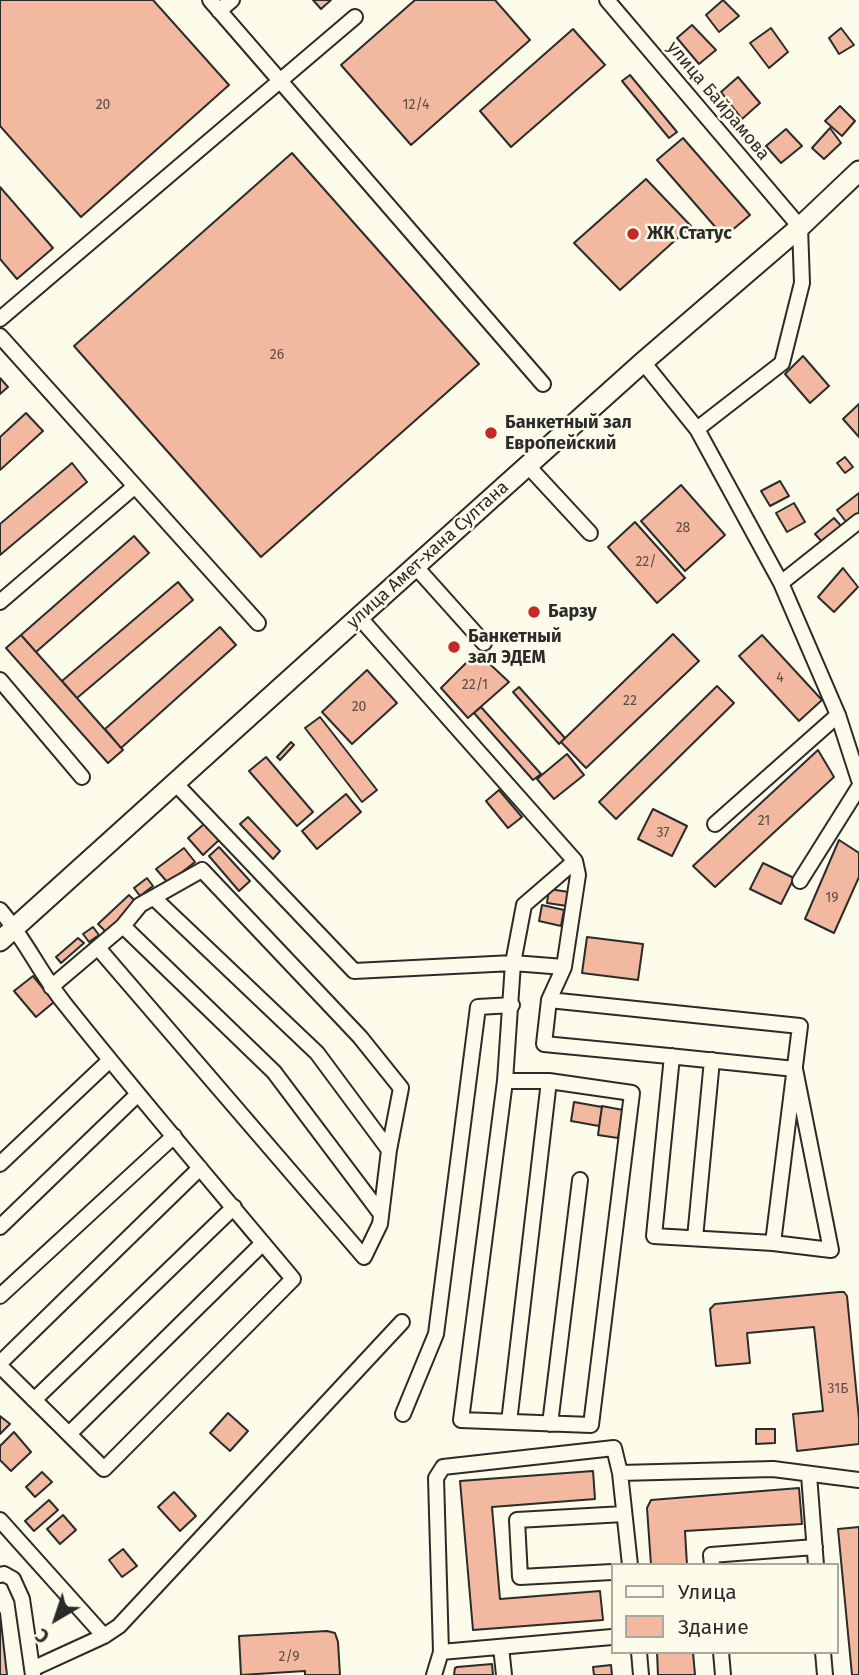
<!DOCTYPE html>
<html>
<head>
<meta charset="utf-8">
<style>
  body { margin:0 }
  #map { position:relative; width:859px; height:1675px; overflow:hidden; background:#fdfbea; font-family:"Fira Sans",sans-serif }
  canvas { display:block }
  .legend { position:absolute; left:611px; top:1563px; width:228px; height:91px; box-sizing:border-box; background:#fdfbea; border:2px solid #a9a89e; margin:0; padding:9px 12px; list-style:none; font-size:21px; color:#2b2b2b }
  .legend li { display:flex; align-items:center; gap:14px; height:35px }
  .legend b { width:35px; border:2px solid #a9a89e }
  .north { position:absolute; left:21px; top:1584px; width:70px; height:70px; -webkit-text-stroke:5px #fdfbea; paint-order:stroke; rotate:219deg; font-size:19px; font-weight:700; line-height:28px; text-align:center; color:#2b2b2b }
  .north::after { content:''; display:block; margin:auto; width:24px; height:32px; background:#2b2b2b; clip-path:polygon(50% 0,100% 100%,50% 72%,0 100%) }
</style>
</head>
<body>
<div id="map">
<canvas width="859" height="1675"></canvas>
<ul class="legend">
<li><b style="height:9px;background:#fdfbea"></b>Улица</li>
<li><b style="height:19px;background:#f2b8a0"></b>Здание</li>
</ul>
<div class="north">С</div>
</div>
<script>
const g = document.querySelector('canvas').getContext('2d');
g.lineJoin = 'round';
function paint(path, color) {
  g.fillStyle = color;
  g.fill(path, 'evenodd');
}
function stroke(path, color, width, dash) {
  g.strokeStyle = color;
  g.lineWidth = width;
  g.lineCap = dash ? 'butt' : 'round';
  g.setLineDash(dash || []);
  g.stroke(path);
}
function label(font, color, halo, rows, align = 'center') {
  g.font = font + ' "Fira Sans",sans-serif';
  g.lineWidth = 5;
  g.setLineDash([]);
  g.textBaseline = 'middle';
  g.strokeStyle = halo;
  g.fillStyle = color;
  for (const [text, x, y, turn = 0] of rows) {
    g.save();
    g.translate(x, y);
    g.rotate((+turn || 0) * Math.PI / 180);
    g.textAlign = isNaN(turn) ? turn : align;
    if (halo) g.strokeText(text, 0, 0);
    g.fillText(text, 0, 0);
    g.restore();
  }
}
const building = new Path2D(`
  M0 0H153L229 85 81 217 0 126Z
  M313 0H331L321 9Z
  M415 0H495L530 40 411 145 341 65Z
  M723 0 739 16 719 32 706 15Z
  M692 25 716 50 699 64 677 38Z
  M771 28 788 52 769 68 750 43Z
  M841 28 854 45 839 54 829 38Z
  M573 29 605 65 511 147 480 111Z
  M630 75 677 132 669 138 622 81Z
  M738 77 760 103 742 119 721 92Z
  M840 106 855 121 842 136 825 121Z
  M830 128 841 143 824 159 812 148Z
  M786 129 802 146 781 163 766 146Z
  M683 138 750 215 724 237 657 160Z
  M292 153 479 364 261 557 74 346Z
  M646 179 691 226 620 290 574 243Z
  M0 187 53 248 17 279 0 259Z
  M803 356 829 386 810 403 785 374Z
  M0 378 8 387 0 394Z
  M859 404V437L843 419Z
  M26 413 43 431 0 470V437Z
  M845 457 853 467 845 473 837 463Z
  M72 463 87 482 0 555V524Z
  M780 481 789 496 770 506 761 491Z
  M681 485 725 535 685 571 641 521Z
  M859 493V513L847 523 837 510Z
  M794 503 805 522 787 532 776 513Z
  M834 518 842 527 823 543 815 534Z
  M635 522 685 578 657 603 608 547Z
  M134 536 149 553 36 652 21 635Z
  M843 568 858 587 834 612 818 597Z
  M178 582 193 600 77 698 62 681Z
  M220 627 236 645 121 748 105 729Z
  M673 634 699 661 586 768 561 742Z
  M21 635 123 750 108 763 6 648Z
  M762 635 822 700 799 721 739 656Z
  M477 652 509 682 468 718 441 688Z
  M367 670 397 703 352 744 322 712Z
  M717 686 734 703 616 819 599 802Z
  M519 687 565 738 559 744 513 692Z
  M481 707 541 774 533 780 474 713Z
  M320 717 377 790 362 802 305 728Z
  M291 742 294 745 280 760 277 757Z
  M818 750 834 777 715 887 693 866Z
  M567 754 584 775 554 799 537 779Z
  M266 757 313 812 297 826 249 771Z
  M499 790 522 817 508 828 486 801Z
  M346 794 361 812 317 849 302 831Z
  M653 809 687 826 672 856 638 839Z
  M248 817 280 851 273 859 240 824Z
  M204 824 219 840 203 855 188 838Z
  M839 840 859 853V877L834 933 805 919Z
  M219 847 250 881 239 891 209 856Z
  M184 848 195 862 168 883 156 869Z
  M763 863 794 878 781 904 750 889Z
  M147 878 153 886 140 896 134 888Z
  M549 889 569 892 567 906 547 903Z
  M129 895 137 903 106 932 98 924Z
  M542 905 564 910 561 926 539 921Z
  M93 927 99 935 89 942 83 934Z
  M587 937 643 944 638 980 582 973Z
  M78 938 84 943 61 963 56 957Z
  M33 976 54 1002 36 1017 14 991Z
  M574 1102 602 1107 599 1126 571 1121Z
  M602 1106 623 1110 618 1138 598 1135Z
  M839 1292H844L847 1296 859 1419V1444L797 1451 793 1414 823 1411 814 1327 747 1333 750 1363 716 1366 710 1309 715 1304Z
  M228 1413 248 1431 230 1451 210 1433Z
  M0 1416 10 1424 0 1434Z
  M756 1429H775V1443L756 1444Z
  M14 1432 31 1452 11 1471 0 1460V1446Z
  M593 1471 595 1499 492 1507 500 1599 600 1591 603 1620 473 1630 460 1481Z
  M42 1472 52 1482 35 1497 26 1487Z
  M799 1488 802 1524 685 1531 687 1565H651L647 1508 651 1500Z
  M174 1492 196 1516 180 1531 158 1507Z
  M49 1500 58 1510 34 1531 25 1521Z
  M63 1515 76 1530 60 1544 47 1529Z
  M859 1527V1675H852L838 1529Z
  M123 1549 137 1566 122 1577 109 1560Z
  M0 1613 7 1675H0Z
  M327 1631 335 1633 338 1642 340 1675H305V1671L241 1675 239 1636Z
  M657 1652H693L695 1675H658Z
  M492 1664 493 1675H454L455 1668 457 1667Z
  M611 1665 612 1675H594L593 1667Z`);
const minor = new Path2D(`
  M210 0 543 384
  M607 0 800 227 802 283 782 363 697 429
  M219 11 232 0
  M0 319 355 17
  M0 336 258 623
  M643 362 697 429 781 583 838 715 859 780
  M528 466 590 533
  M415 566 484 643
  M781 583 859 521
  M0 602 134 487
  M359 617 575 861 524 905 513 963 564 967 578 875 575 861
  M0 680 82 777
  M175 783 354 971 513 963 505 1081 461 1420 591 1425 632 1093 549 1081H505
  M715 824 838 715
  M800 881 859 787
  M154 898 317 1053 389 1150
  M0 910C25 939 40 973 64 1003 138 1096 216 1187 293 1279L104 1469 0 1366
  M123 926 274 1072 381 1214
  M564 967 549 1000 544 1044C628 1052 711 1060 795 1069L831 1250 773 1243 654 1236 672 1056
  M51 987 123 926 140 905 202 870 360 1037 401 1088 389 1150 380 1224 364 1257 99 949
  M549 1000 800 1026 773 1243
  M0 1164 110 1060
  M0 1227 138 1094
  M695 1238 712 1060
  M0 1296 174 1136
  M0 1363 200 1168
  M34 1400 234 1207
  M403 1414 436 1334 478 1007 512 1005
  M509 1422 549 1081
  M550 1424 580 1180
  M69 1434 263 1243
  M620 1473 773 1469 859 1480
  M809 1475 816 1565
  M0 1520 104 1636 32 1669
  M712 1565 711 1555 815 1547
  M612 1572 520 1577 517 1520 624 1514
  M0 1575 4 1574 13 1579 22 1599 33 1675
  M104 1636 119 1626 402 1322
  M501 1647 504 1675
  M441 1652 612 1637
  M639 1652 641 1675
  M721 1652 723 1675
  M823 1652 825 1675
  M434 1675 441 1652 436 1478 443 1467 614 1448 620 1473 630 1565`);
const major = new Path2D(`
  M0 941 359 617 643 362 800 227 859 171`);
const markers = [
  [633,234,7,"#c62828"],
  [491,433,7,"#c62828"],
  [534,612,7,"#c62828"],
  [454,647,7,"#c62828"]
];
const numberNames = [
  ["20",103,105],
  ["12/4",416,105],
  ["26",277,355],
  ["28",683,528],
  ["22/",646,562],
  ["4",780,678],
  ["22/1",475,685],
  ["22",630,701],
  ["20",359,707],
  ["21",764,821],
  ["37",663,833],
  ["19",832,898],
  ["31Б",838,1389],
  ["2/9",289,1657]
];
const streetNames = [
  ["улица Байрамова",718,101,50],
  ["улица Амет-хана Султана",428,555,-42]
];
const poiNames = [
  ["ЖК Статус",647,234],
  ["Банкетный зал",505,423],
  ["Европейский",505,444],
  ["Барзу",548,612],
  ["Банкетный",468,637],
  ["зал ЭДЕМ",468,658]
];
paint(building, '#f2b8a0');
stroke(building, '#2b2b2b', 2);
stroke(minor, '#2b2b2b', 18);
stroke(major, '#2b2b2b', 23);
stroke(minor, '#fdfbea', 14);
stroke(major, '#fdfbea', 19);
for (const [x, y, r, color] of markers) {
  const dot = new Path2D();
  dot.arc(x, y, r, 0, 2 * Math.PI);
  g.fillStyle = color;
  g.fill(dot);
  stroke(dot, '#fdfbea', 2.5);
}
label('14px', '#5d4e48', null, numberNames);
label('18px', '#2b2b2b', '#fdfbea', streetNames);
label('bold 18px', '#2b2b2b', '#fdfbea', poiNames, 'left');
</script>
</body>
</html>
